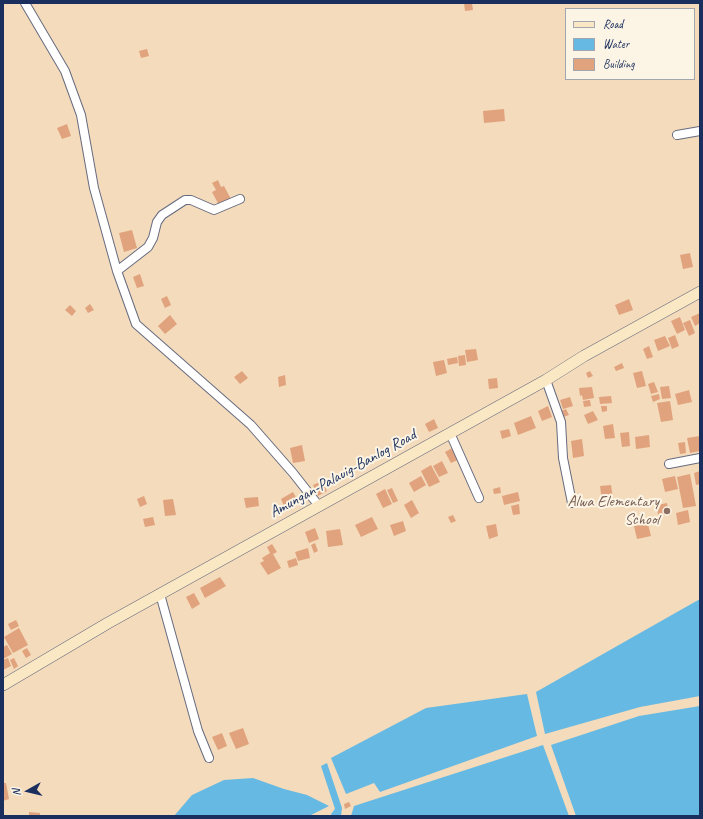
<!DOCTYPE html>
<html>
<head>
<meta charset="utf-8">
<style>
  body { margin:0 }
  #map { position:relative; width:703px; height:819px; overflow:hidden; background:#f3dbbc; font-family:Caveat,sans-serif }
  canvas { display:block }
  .frame { position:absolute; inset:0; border:4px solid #1b2f5e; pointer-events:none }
  .legend { position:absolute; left:565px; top:8px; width:130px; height:72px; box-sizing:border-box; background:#fcf5e5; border:1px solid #a2a6af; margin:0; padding:5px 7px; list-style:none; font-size:12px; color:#1b2f5e }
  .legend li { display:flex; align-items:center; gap:8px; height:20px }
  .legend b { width:20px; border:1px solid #a2a6af }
  .north { position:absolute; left:8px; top:771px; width:40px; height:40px; -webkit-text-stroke:3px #fcf5e5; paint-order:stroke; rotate:262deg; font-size:11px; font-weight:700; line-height:16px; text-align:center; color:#1b2f5e }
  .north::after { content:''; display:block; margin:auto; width:14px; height:18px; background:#1b2f5e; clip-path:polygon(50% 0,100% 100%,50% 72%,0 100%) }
</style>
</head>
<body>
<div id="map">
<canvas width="703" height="819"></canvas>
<div class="frame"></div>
<ul class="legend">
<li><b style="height:5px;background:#fae7c3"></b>Road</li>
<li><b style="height:11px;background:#66b9e2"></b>Water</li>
<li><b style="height:11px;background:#e1a37d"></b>Building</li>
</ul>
<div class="north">N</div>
</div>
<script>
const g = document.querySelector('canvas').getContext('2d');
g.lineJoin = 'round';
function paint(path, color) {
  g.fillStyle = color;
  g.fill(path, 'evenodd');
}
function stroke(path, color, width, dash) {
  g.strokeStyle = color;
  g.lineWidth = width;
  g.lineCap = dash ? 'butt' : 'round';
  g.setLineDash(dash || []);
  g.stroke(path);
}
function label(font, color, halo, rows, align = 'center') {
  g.font = font + ' Caveat,sans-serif';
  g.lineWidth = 4;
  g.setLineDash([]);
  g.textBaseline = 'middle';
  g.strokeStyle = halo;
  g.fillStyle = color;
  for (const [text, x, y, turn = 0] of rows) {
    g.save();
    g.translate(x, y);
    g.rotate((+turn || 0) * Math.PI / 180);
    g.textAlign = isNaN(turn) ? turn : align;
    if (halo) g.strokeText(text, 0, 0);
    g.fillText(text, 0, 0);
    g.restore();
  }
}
const water = new Path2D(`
  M700 599V696L640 707 545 734 536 692Z
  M527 694 537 736 380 792 374 783 346 794 331 758 426 708Z
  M700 706V816H576L551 745 639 716Z
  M543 745 569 816H351L354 806Z
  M327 763 342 808 341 816H332L331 814 335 809 321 766Z
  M253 778 284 789 307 795 329 806 309 816H174L192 795 224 780Z`);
const building = new Path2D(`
  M464 3H472L473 10 465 11Z
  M147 49 149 56 141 58 139 51Z
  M504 109 505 121 484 123 483 111Z
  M67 124 71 136 62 139 57 128Z
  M218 180 221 187 224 186 232 201 220 207 212 192 216 190 212 183Z
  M132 230 137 248 124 252 119 233Z
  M690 253 693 267 683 269 680 255Z
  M140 274 144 286 137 288 133 277Z
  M167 296 171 305 165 308 161 299Z
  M629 299 633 310 619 315 615 305Z
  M90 304 94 310 88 313 85 308Z
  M70 305 76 311 72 316 65 310Z
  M700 313V323L695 326 691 317Z
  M170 315 177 324 165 334 158 326Z
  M680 317 685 330 677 334 671 321Z
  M690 320 695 333 689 336 683 323Z
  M675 335 679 346 672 349 668 338Z
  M665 336 670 346 658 351 654 340Z
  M649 346 653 357 647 359 643 349Z
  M476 349 478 360 467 362 465 350Z
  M465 355 466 365 459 366 458 356Z
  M457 357 458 363 448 365 447 359Z
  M444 360 447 373 436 376 433 362Z
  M622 363 624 368 616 371 614 367Z
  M242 371 248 378 240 384 234 377Z
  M590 371 593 376 588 378 586 373Z
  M642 371 646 386 637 388 633 373Z
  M285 375 286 385 279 387 278 377Z
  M497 378 498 388 489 389 488 379Z
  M654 382 658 392 651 394 648 384Z
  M669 386 671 398 662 399 660 387Z
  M592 387 594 398 583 400 582 395 580 396 579 388Z
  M689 390 692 402 678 405 675 394Z
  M659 394 660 399 653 402 651 396Z
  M611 396 612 403 600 404 599 397Z
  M570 397 573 406 563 409 560 400Z
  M590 400 591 406 584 407 583 401Z
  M670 401 673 420 661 422 657 403Z
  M548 406 552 417 542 421 538 411Z
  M601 406H607V411L602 412Z
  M566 409 569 415 563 417 561 411Z
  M593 411 598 420 588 424 584 415Z
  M531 416 536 428 518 435 514 423Z
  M434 419 438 428 429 432 425 424Z
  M613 424 615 438 605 439 603 426Z
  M509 429 511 436 502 439 500 431Z
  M629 432 630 446 622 447 620 433Z
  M649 435 650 447 636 449 635 437Z
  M700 436V451L690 453 687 438Z
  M582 439 584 456 573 458 571 441Z
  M685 442 686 453 680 454 678 443Z
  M302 445 305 461 293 463 290 448Z
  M454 447 460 459 451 463 445 452Z
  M442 461 448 473 439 477 433 466Z
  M431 465 440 482 429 487 421 471Z
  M700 471V484L696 485 694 473Z
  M690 474 696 506 683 508 677 477Z
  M421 476 426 485 414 492 409 483Z
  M675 476 678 489 665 492 662 479Z
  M322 481 327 491 318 496 313 485Z
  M611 485 614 506 603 508 600 486Z
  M500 487 501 493 494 494 493 489Z
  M392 488 398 501 393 503 387 490Z
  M385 489 392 504 383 508 376 494Z
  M293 492 298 501 285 508 281 499Z
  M518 492 520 501 504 505 502 496Z
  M144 496 147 504 140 507 137 499Z
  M258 497 259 506 246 508 244 498Z
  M173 499 176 515 165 516 163 500Z
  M412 500 419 513 411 518 404 505Z
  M667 503 669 513 658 515 657 505Z
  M519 504 520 514 513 515 511 506Z
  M688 510 690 522 678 525 676 513Z
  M453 515 456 521 451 523 448 517Z
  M153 517 155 525 145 527 143 519Z
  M372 517 378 529 361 537 355 525Z
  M647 520 651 536 637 539 634 526 640 525 639 522Z
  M403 521 406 531 394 536 390 525Z
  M496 524 498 536 489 539 486 526Z
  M315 528 319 539 309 543 305 532Z
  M340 529 343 545 328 547 326 531Z
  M315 543 318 551 314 553 311 545Z
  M272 544 277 552 273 554 281 568 268 575 260 563 264 561 262 558 270 553 267 547Z
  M308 548 310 558 298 561 295 552Z
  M296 558 298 565 289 568 287 561Z
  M220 577 226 586 205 598 200 588Z
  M194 593 200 604 192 609 186 597Z
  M16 620 19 626 11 630 8 624Z
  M19 628 28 645 13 653 4 637Z
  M7 645 12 654 3 659V647Z
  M27 648 31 655 26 658 22 651Z
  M8 658 11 666 3 670V660Z
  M14 658 18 666 14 669 10 660Z
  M243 728 249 744 236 749 229 733Z
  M222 733 227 746 218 750 212 737Z
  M3 783H6L9 799 3 801Z
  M349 802 351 806 345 809 344 804Z
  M29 812 40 813V816H29Z`);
const street = new Path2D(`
  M25 3 65 71 81 115 94 188 117 271 136 324 251 425 293 473 319 506
  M677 135 700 131
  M117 271 148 247 153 238 157 222 162 215 185 200H191L214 210 240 199
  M546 380 561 422 563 458 572 503
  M450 433 479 498
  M669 464 700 458
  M160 594 198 731 209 758`);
const secondary = new Path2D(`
  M3 685 108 623 546 380 584 356 700 292`);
const markers = [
  [667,511,4,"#8d6e63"]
];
const streetNames = [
  ["Amungan-Palauig-Banlog Road",343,474,-29]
];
const educationNames = [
  ["Alwa Elementary",659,502],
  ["School",659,520]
];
paint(water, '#66b9e2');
paint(building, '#e1a37d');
stroke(street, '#676b7f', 10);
stroke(secondary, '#676b7f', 12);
stroke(street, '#fff', 8);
stroke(secondary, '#fae7c3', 11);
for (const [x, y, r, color] of markers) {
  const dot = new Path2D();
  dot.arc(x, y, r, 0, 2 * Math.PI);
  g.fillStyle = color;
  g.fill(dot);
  stroke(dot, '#fcf5e5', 1.5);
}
label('16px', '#1b2f5e', '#fcf5e5', streetNames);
label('16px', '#785e54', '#fcf5e5', educationNames, 'right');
</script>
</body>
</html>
